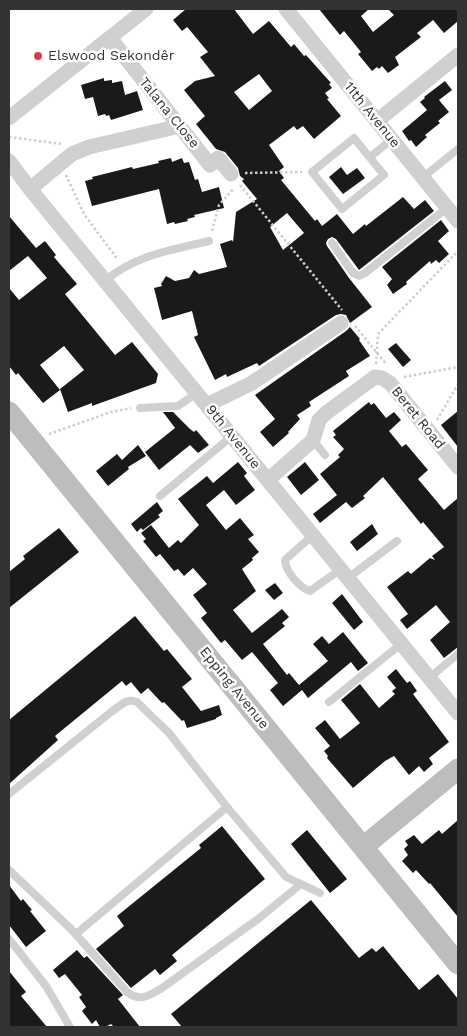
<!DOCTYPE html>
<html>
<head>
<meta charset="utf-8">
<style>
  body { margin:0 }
  #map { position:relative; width:467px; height:1036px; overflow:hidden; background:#fff; font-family:"Work Sans",sans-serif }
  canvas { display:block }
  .frame { position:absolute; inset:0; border:10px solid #333; pointer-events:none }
</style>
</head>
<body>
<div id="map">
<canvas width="467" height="1036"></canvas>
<div class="frame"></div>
</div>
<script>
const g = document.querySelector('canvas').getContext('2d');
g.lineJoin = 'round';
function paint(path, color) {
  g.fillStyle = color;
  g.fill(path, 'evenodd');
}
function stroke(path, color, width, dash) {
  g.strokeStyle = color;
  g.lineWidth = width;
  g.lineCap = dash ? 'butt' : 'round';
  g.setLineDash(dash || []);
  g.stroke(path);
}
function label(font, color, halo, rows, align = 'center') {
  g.font = font + ' "Work Sans",sans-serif';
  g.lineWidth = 5;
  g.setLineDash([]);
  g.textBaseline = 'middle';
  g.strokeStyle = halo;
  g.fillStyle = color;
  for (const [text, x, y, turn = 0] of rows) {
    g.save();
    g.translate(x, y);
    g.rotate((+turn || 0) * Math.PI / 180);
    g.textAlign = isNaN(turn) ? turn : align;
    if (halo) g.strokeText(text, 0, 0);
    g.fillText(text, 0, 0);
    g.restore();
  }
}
const building = new Path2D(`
  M186 9H234L253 34 269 21 291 47 294 44 304 56 306 55 331 83 329 84 332 88 325 93 329 98 327 99 341 116 314 139 303 126 297 130 294 126 269 145 284 167 279 171 284 178 281 180 315 221 317 219 322 226 337 214 353 234 365 224 366 226 403 197 414 209 425 200 434 211 359 270 336 239 332 237 328 239 326 243 327 246 349 278 372 307 350 323 346 315 341 314 336 315 259 366 257 363 227 377 226 374 215 380 194 337 198 335 192 311 162 320 154 288 162 286 161 284 166 276 175 281 189 278 194 270 199 274 227 267 220 244 232 240 233 242 236 212 257 199 242 181 244 179 240 176 238 168 225 152 216 149 196 124 205 116 184 90 195 81 215 76 200 57 208 52 188 28 187 27 182 31 173 20ZM259 74 272 91 249 110 234 92ZM287 213 304 233 283 250 270 227Z
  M319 9H369L361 16 373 32 394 15 388 9H458V21L444 33 433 20 417 33 421 37 395 57 399 65 388 73 382 66 379 69 377 67 372 71 358 54 361 52 344 31 340 35Z
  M104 78V81L112 80V83L122 81 125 95 137 91 143 110 111 120 109 115 106 116 105 114 98 116 93 97 85 99 81 85Z
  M445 81 452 90 439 100 449 112 438 121 440 123 425 135 427 137 416 147 411 140 409 141 402 131 427 110 420 102 425 98 424 97Z
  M171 158 172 162 182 158 184 163 189 162 195 180 198 179 202 192 219 187 224 208 194 215 195 217 187 219 188 221 175 224 174 222 167 224 159 189 92 206 85 181 93 179 92 177 132 167 133 169 159 163 158 161Z
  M341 167 347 175 357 168 365 178 343 194 329 177Z
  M9 216 36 248 45 241 56 255 54 257 77 284 65 294 115 355 132 342 158 374 156 383 92 406V403L68 412 60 389 84 370 64 346 40 365 60 390 43 403 18 373 16 375 9 366V288L19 300 47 278 28 256 9 271Z
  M441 220 449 231 438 241 449 254 439 263 436 260 431 264 430 261 406 282 407 284 393 294 387 285 392 279 382 267Z
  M350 327 360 339 359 340 370 356 346 371 349 376 309 402 311 406 297 415 300 419 288 432 289 433 273 447 260 432 275 419 255 395 346 331Z
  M396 343 411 360 403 367 388 349Z
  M369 402 371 405 374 403 386 418 394 412 401 420 389 431 402 447 406 444 428 470 418 479 444 510 458 498V647L444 658 430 640 450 622 436 605 407 629 400 620 408 614 387 587 408 571 411 574 430 558 435 560 432 556 444 547 423 522 421 524 383 477 363 496 365 498 352 508 346 502 320 523 313 514 337 495 320 474 340 457 338 455 344 449 333 437 336 435 333 431Z
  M458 411V447L441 425Z
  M163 412H173L190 429 194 432 196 430 209 445 198 453 190 445 159 470 145 452 175 428Z
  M138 445 146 456 128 467 129 469 108 486 96 471 117 454 122 460Z
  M238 462 247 473 244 476 255 490 236 505 224 490 206 505 226 530 240 518 254 535 248 539 259 552 252 558 253 560 242 569 256 591 233 610 252 633 282 609 289 617 282 623 285 626 263 644 287 675 289 673 299 685 328 661 313 644 322 636 329 644 343 632 368 663 358 671 351 662 308 698 302 690 283 706 270 690 278 683 252 652 242 660 225 640 221 643 201 618 207 613 193 595 207 584 193 568 184 576 178 569 174 571 160 554 156 557 143 541 146 539 141 533 151 525 169 548 178 540 181 543 199 525 178 499 207 476 213 483Z
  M305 462 319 480 301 495 287 477Z
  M157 502 163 511 158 515 160 517 143 530 141 528 137 532 131 524Z
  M372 524 378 534 357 551 350 542Z
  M59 528 79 552 9 608V572L25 559 23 556Z
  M275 583 283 593 274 600 265 590Z
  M342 594 363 622 354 630 332 603Z
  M135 616 164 651 167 649 192 679 182 687 201 711 219 705 222 715 216 718V719L187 728 184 720 182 721 164 702 162 703 148 688 141 694 131 682 126 686 122 681 55 736 58 740 9 784V720Z
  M396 669 407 683 410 681 417 691 413 694 449 742 429 758 433 764 424 772 419 766 409 775 394 756 385 761 353 788 327 758 328 756 324 751 330 746 315 728 325 720 340 739 360 723 341 700 360 684 379 708 395 694 392 691 396 688 387 677Z
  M458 820V917L430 883 429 884 416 870 413 873 402 861 408 855 404 849 408 845 405 841 414 835 422 844 439 830 442 834Z
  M222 826 265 879 172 955 177 961 160 975 155 969 131 988 96 949 124 926 117 916 201 848 199 845Z
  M307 830 347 879 330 893 291 844Z
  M9 885 21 901 23 899 32 910 30 911 46 931 26 947 9 925Z
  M311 900 359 958 372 948 376 952 383 946 419 990 438 974 458 999V1027H182L171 1014Z
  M77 950 84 958 87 956 123 995 118 999 140 1027H114L111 1024 105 1027H100L96 1020 92 1024 82 1011 86 1007 79 997 82 995 65 974 59 978 53 970Z
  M9 971 26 992 21 996 47 1027H9Z`);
const path = new Path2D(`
  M9 137 62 144
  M245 173 302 172
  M66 175 84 214 118 260
  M240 185 342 310
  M212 231 219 205 234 188
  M355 326 386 364
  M376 364 378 334 458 251
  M404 377 458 367
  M437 420 458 384
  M49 434 111 412 131 408`);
const lane = new Path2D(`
  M354 138 384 175 342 209 312 172Z
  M370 157 391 140
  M422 178 458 149
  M332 243 353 273 359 276 365 273 447 208
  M105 281C135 255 172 250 209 241
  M140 408 178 406 197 393
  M313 440 325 455
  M160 496 232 436
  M313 535 286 559 285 561C286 572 300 588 310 591L341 569
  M348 578 397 541
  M429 678 458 654
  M329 702 401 644
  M9 794 111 712C119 707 127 697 137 702L169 733 227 807 286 877 320 893
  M9 870 71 929 128 993C141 1002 150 995 162 988L258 919 301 884
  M76 934 227 807
  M9 939 46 986 70 1027`);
const street = new Path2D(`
  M286 9 458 221
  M110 38 210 165 218 158 231 174
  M9 118 146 9
  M377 121 458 55
  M9 161 30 189 458 713
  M30 189 72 154 89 147 180 126
  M207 405 252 383 341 323
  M268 480 313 440 319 420 326 413 375 377 382 378 390 383 458 467`);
const secondary = new Path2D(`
  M9 412 458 964
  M363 847 458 769`);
const markers = [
  [38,56,5,"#e63946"]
];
const poiNames = [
  ["Elswood Sekondêr",48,56]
];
const streetNames = [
  ["Talana Close",169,113,51],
  ["11th Avenue",372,115,51],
  ["Beret Road",418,418,51],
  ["9th Avenue",233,437,51],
  ["Epping Avenue",234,688,51]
];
paint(building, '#1a1a1a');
stroke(path, '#cdcdcd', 2.5, [2.5, 2.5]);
stroke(lane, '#d0d0d0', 8);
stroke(street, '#d0d0d0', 15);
stroke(secondary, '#bdbdbd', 21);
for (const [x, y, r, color] of markers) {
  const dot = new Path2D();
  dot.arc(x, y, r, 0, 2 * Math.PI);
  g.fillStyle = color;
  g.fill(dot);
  stroke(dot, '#fff', 2);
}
label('14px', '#333', '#fff', poiNames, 'left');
label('14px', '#333', '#fff', streetNames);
</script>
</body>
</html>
